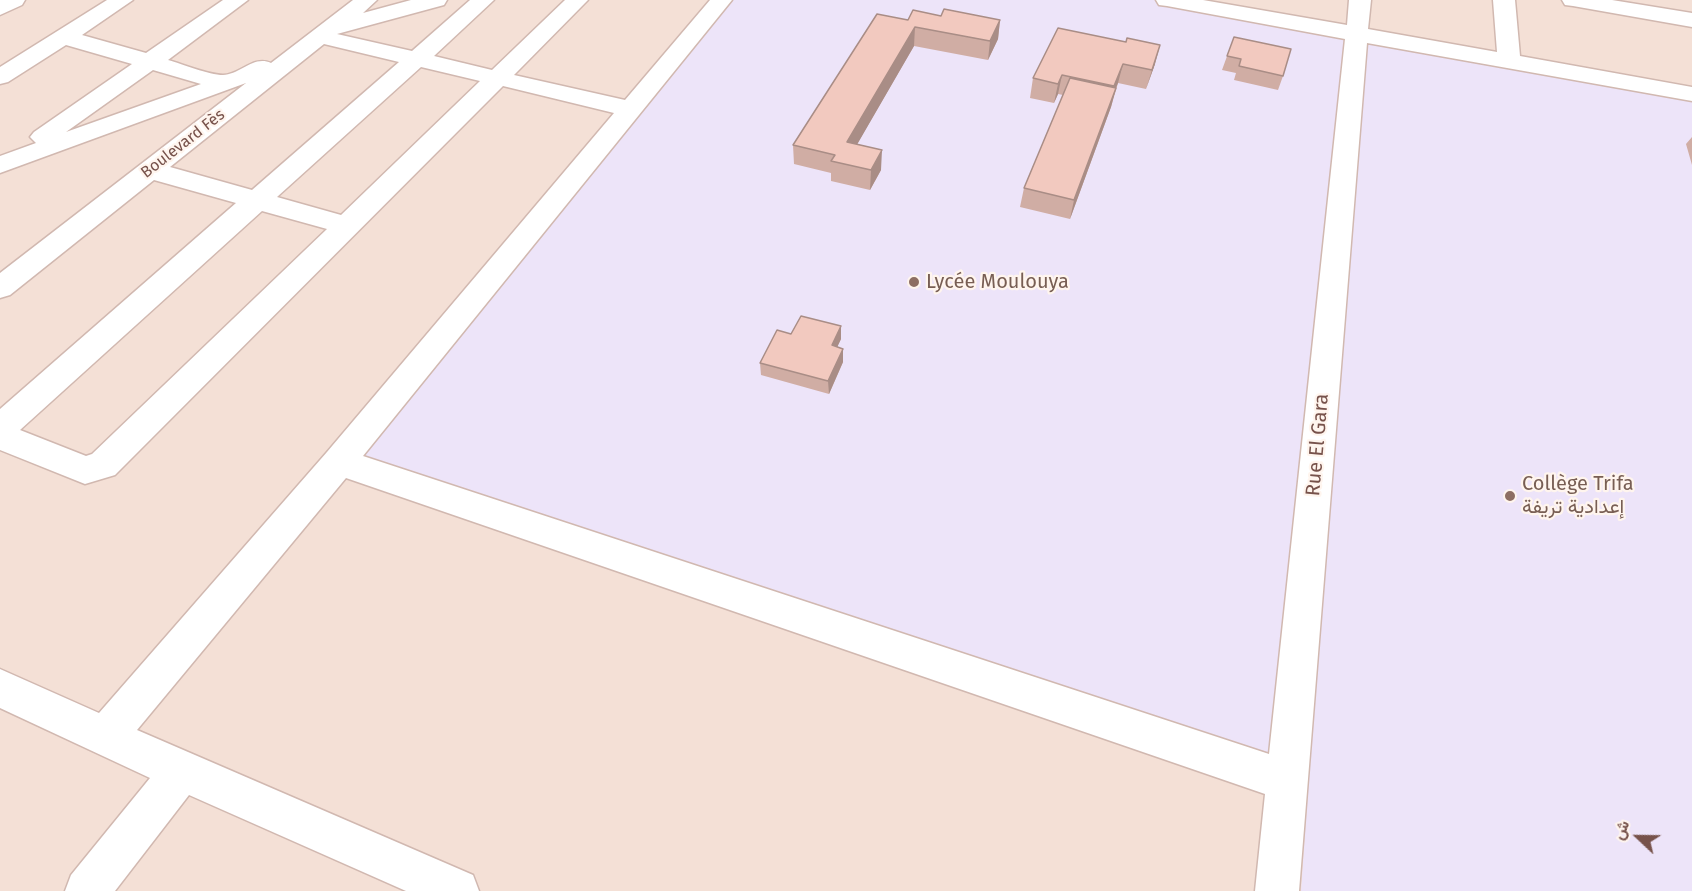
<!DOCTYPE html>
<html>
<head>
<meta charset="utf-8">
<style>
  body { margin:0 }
  #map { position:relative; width:1692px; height:891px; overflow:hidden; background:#fdf0e8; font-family:"Fira Sans",Vazirmatn,sans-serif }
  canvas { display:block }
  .north { position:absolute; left:1608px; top:807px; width:60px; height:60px; -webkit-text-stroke:4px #fff5ee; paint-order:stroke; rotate:292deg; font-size:16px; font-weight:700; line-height:24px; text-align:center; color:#77524b }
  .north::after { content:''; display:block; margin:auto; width:21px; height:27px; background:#77524b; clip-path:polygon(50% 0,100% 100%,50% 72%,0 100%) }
</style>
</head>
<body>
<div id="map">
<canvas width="1692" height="891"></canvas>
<div class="north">ش</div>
</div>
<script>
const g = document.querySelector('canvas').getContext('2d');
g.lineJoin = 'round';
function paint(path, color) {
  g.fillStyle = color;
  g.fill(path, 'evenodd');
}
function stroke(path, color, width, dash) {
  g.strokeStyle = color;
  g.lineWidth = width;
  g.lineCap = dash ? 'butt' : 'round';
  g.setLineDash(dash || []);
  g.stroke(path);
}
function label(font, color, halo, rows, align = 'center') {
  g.font = font + ' "Fira Sans",Vazirmatn,sans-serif';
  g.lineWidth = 4.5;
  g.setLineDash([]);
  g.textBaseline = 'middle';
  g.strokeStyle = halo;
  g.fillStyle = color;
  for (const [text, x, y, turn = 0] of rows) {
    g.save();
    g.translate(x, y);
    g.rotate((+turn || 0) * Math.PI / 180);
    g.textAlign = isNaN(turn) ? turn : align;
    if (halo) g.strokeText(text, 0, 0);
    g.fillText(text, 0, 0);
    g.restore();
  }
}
const residential = new Path2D(`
  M0 0H1692V891H0Z`);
const education = new Path2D(`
  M722 0H1165L1692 101V891H1301L1309 775 339 454Z`);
const minor = new Path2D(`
  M0 0H25L22 5 0 15Z
  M107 0H133L82 35 146 53 223 0H248L168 60C182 64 209 75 223 75 240 75 253 55 271 63L353 0H377L363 13 411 0H447L444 5 337 34 412 51 470 0H494L434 56 492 70 565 0H588L514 75 625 100 710 0H732L363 456 1269 754 1345 39 1167 6 1159 5 1156 0H1203L1347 25 1349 0H1371L1368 29 1497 52 1493 0H1515L1520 56 1692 87V101L1367 43 1299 891H1255L1265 794 346 478 137 730 473 875 479 891H406L189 795 115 891H65L71 875 150 778 0 708V669L99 713 327 452 614 113 503 86 115 475 85 484 0 450V409L236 203 154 180 10 295 0 298V273L246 83 0 173V156L36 143 30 137 34 132 132 64 66 45 8 82 0 84V67ZM324 44 399 62 252 190 170 167ZM421 67 480 81 341 215 277 197ZM153 70 201 84 66 132ZM262 211 327 229 92 454 86 456 20 430Z
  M1562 0H1612L1692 13V27L1573 6 1565 5Z`);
const wall = new Path2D(`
  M941 16 1000 20 998 39 988 60 914 46 857 144 881 170 870 190 831 181V173L794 164 793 145 908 20Z
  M1058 28 1155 64 1146 89 1118 83 1111 107 1070 219 1020 207 1024 188 1063 95 1058 94 1054 103 1030 98 1033 78Z
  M1234 37 1283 76 1278 90 1234 80 1236 73 1222 70Z
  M1692 137V165L1686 144Z
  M841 326V339L837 347 843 362 829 394 761 375 760 363 791 334Z`);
const shadedWall = new Path2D(`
  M1000 20 998 39 988 60 990 41Z
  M915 27 914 46 847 162V142Z
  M1160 45 1155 64 1146 89 1152 70Z
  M1123 64 1118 83 1109 105 1114 86Z
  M1062 75 1058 94 1054 103 1058 84Z
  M1116 88 1111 107 1070 219 1074 200Z
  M882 150 881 170 870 190 871 170Z
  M841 326V339L832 358V345Z
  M843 349V362L829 394 828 381Z`);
const building = new Path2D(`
  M944 9 1000 20 990 41 915 27 847 142 882 150 871 170 831 161 835 155 793 145 877 14 908 20 913 10 941 16Z
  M1058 28 1126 42 1127 38 1160 45 1152 70 1123 64 1114 86 1062 75 1058 84 1033 78Z
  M1234 37 1291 49 1283 76 1239 66 1241 59 1227 56Z
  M1070 78 1116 88 1074 200 1024 188Z
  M801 316 841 326 832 345 843 349 828 381 760 363 777 330 791 334Z`);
const markers = [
  [914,282,6,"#8d6e63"],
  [1510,496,6,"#8d6e63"]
];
const farStreetnames = [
  ["Boulevard Fès",183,144,-38]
];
const educationNames = [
  ["Lycée Moulouya",926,282],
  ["Collège Trifa",1522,484],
  ["إعدادية تريفة",1522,507]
];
const streetNames = [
  ["Rue El Gara",1318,445,-85]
];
paint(residential, '#f4e0d6');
paint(education, '#ede4f9');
stroke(minor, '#d1b8b0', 3);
paint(minor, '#fff');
paint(wall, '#d0ada4');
paint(shadedWall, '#a98d86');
paint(building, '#f2c9bf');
stroke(building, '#a98d86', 1.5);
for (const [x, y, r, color] of markers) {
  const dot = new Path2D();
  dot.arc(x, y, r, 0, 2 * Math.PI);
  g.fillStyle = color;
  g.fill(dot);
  stroke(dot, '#fff5ee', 2);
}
label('16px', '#77524b', '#fff5ee', farStreetnames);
label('20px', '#785e54', '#fff5ee', educationNames, 'left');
label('20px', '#77524b', '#fff5ee', streetNames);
</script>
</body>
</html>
